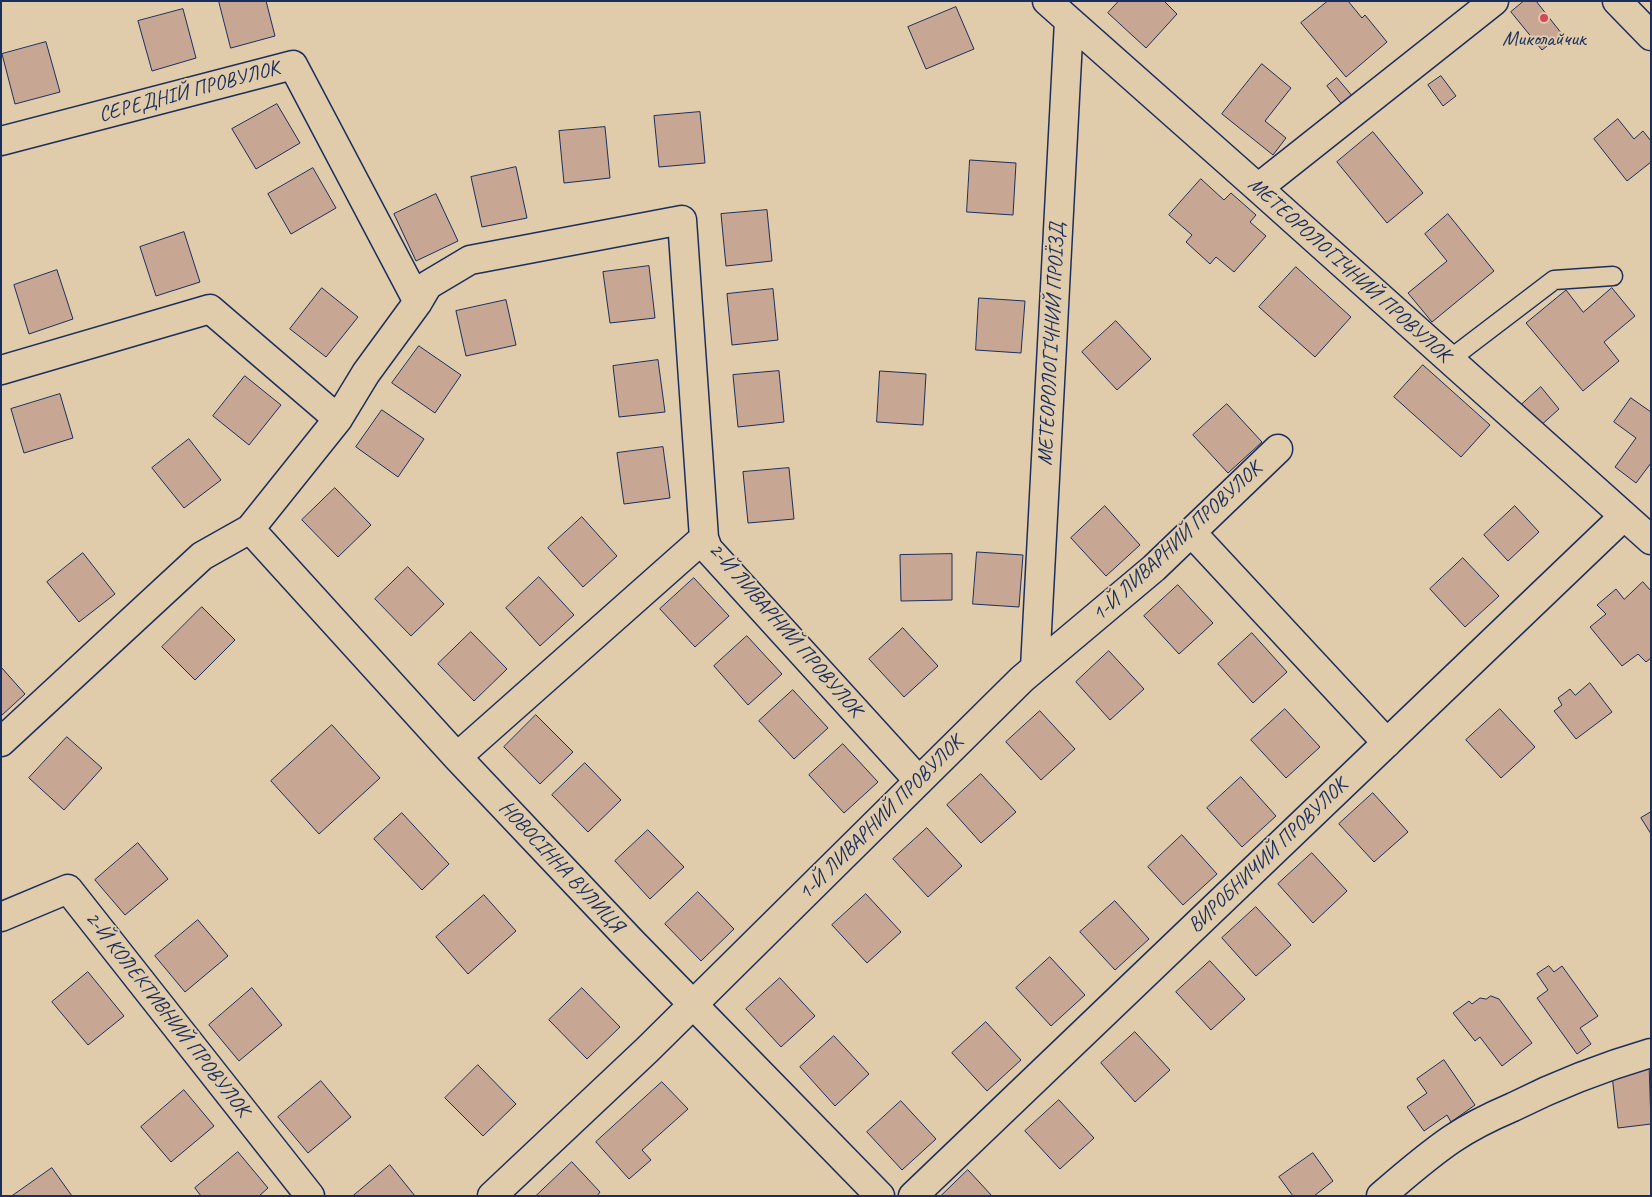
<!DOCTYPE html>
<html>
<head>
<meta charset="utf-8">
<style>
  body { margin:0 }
  #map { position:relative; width:1652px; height:1197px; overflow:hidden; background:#e0cbaa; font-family:Caveat,sans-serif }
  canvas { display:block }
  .frame { position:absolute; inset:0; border:2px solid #1b2f5e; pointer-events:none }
</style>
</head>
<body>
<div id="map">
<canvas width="1652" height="1197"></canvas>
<div class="frame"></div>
</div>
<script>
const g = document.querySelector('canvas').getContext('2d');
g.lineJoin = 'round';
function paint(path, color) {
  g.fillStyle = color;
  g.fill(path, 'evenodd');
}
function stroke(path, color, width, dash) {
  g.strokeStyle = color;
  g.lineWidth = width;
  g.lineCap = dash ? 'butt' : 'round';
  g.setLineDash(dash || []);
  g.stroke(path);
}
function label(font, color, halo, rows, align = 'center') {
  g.font = font + ' Caveat,sans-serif';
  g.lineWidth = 4;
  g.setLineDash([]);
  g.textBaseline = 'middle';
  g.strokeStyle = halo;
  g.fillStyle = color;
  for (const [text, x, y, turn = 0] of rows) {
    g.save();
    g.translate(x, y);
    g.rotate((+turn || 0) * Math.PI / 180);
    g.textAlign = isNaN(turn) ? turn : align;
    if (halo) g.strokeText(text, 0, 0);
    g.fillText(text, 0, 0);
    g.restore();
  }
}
const building = new Path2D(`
  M219 1H266L275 36 231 48Z
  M1119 1H1164L1177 14 1146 48 1108 13Z
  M1328 1H1348L1362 18 1365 15 1387 42 1346 77 1301 23Z
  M1524 1H1536L1562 34 1542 50 1511 12Z
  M956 7 974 49 926 69 908 27Z
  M183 9 196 58 152 71 138 21Z
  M46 42 60 92 15 104 2 54Z
  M1262 64 1291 88 1265 121 1286 138 1273 155 1222 114Z
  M1441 76 1456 96 1443 106 1428 85Z
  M1337 78 1354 98 1343 106 1327 86Z
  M277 104 300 143 256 169 232 129Z
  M700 112 705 163 659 167 654 116Z
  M1618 119 1634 139 1643 131 1651 141V162L1627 181 1594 139Z
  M605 127 610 178 564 183 559 131Z
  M1373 132 1423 193 1387 223 1337 162Z
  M970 160 1016 163 1013 215 967 212Z
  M516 167 527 218 482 227 471 177Z
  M313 168 336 208 291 234 268 194Z
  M1201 179 1224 200 1231 193 1256 215 1250 222 1266 236 1234 272 1216 257 1210 264 1186 242 1192 235 1169 215Z
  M436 194 458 241 416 261 394 214Z
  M767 210 772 261 726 266 721 214Z
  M1448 214 1494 271 1432 322 1408 293 1447 261 1425 234Z
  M184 232 200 282 156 296 140 247Z
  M649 266 655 318 610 323 603 272Z
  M1296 267 1351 317 1315 357 1259 307Z
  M57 270 73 319 29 334 14 285Z
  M322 288 358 317 326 357 290 329Z
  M1612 288 1635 316 1604 342 1619 361 1583 391 1526 323 1566 290 1583 312Z
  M773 289 778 340 732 345 727 294Z
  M979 298 1025 301 1021 353 976 350Z
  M506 300 516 345 466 356 456 311Z
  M1116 321 1151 359 1117 390 1082 352Z
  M419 346 461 375 435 413 392 383Z
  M658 360 665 412 619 417 613 366Z
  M1423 365 1490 425 1461 457 1394 397Z
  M779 371 784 422 738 427 733 375Z
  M880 371 926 374 923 425 877 422Z
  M245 376 281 405 249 445 213 416Z
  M1541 387 1559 409 1539 427 1520 406Z
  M60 394 73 438 24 453 11 409Z
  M1631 398 1651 412V463L1636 483 1615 467 1636 438 1614 422Z
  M1227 404 1262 442 1228 473 1193 435Z
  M382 410 424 439 398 477 356 447Z
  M189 439 221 480 184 508 152 468Z
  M663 447 670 498 624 504 617 453Z
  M789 468 794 519 748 523 743 472Z
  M335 488 371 525 338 557 302 520Z
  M1105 506 1140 545 1106 576 1071 538Z
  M1515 506 1539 532 1508 561 1484 535Z
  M582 517 617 556 583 587 548 548Z
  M977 552 1023 555 1019 607 973 604Z
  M83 553 115 594 79 622 47 582Z
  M952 554V600L901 601 900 555Z
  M1463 558 1499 596 1465 627 1430 589Z
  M408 567 444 604 411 636 375 599Z
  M539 577 574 615 540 646 506 608Z
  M694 578 729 616 695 647 660 609Z
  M1643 582 1651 591V658L1646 662 1638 654 1622 666 1590 627 1606 614 1597 605 1616 589 1624 599Z
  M1178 585 1213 623 1179 654 1144 616Z
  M202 607 235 640 195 680 162 647Z
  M903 628 938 666 904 697 869 659Z
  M471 632 507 669 474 701 438 664Z
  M1252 633 1287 672 1253 703 1218 664Z
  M747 636 782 674 748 705 714 666Z
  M1109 651 1144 689 1110 720 1076 682Z
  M1 667 25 694 1 716Z
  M1590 683 1612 712 1576 739 1554 711 1562 705 1558 698 1570 689 1575 695Z
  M793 690 828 728 794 759 759 721Z
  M1285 709 1320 747 1286 778 1251 740Z
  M1500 709 1535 747 1501 778 1466 740Z
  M1040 711 1075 749 1041 780 1006 742Z
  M536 715 573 752 540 784 504 747Z
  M332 725 380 778 319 834 271 781Z
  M67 737 102 768 64 810 29 778Z
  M843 744 878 782 844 813 809 775Z
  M585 763 621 800 588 832 552 795Z
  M981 774 1016 812 981 843 947 805Z
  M1241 777 1276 816 1242 847 1207 808Z
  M1373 793 1408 832 1374 862 1339 824Z
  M1651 812V834L1641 818Z
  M402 813 449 864 422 890 374 839Z
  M927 828 962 866 928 897 893 859Z
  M648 830 684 867 650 899 615 861Z
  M1182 835 1217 874 1183 905 1148 867Z
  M138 843 168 879 125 915 95 880Z
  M1312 853 1347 891 1313 923 1278 884Z
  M698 892 734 929 701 961 665 924Z
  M866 894 901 932 867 963 832 925Z
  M484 895 516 931 468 974 436 937Z
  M1115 901 1149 939 1115 970 1080 932Z
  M1256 907 1291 945 1256 976 1222 938Z
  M198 920 228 956 185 992 155 956Z
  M1050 957 1085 995 1051 1026 1016 988Z
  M1210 961 1245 999 1211 1030 1176 992Z
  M1549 966 1554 972 1562 966 1598 1016 1580 1028 1591 1044 1577 1054 1537 998 1548 990 1537 974Z
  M88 972 124 1016 88 1045 52 1002Z
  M780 978 815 1016 781 1047 746 1009Z
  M252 988 282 1025 239 1061 209 1025Z
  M582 988 620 1027 587 1059 549 1020Z
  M1491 996 1499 999 1532 1043 1502 1066 1480 1037 1475 1041 1453 1013 1469 1001 1472 1004 1480 998 1486 999Z
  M986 1022 1021 1060 987 1091 952 1053Z
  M1135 1032 1170 1070 1135 1102 1101 1063Z
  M834 1036 869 1074 835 1106 800 1067Z
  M1444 1060 1475 1105 1451 1122 1447 1115 1424 1131 1407 1107 1427 1093 1417 1079Z
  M1649 1062 1651 1124 1618 1128 1612 1075Z
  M478 1065 516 1104 483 1136 445 1098Z
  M321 1081 351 1117 308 1153 278 1117Z
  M662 1082 688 1109 642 1150 651 1160 629 1179 596 1142Z
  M184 1090 214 1126 171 1162 141 1127Z
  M1059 1100 1094 1138 1060 1169 1025 1131Z
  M901 1101 936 1139 902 1170 867 1132Z
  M238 1152 268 1188 259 1196H201L195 1188Z
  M1313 1153 1333 1181 1314 1196H1293L1279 1177Z
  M572 1162 600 1192 597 1196H536Z
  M390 1165 415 1196H353Z
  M52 1168 72 1196H12Z
  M968 1170 992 1196H941Z`);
const lane = new Path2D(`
  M1449 360 1554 280 1613 276`);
const street = new Path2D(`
  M1047 1 1258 188 1651 540
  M1 141 293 65 418 302
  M1258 188 1494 1
  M1 370 210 309 338 419
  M250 529 457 757 631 941 880 1196
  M1191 532 1387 743
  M1035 668 1069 21
  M1 742 202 556 250 529 338 419 366 373 418 302 428 285 470 260 682 220 704 538 708 549 919 781
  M457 757 704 538
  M1 917 68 889 310 1196
  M492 1196 647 1050 1022 679 1154 568 1278 449
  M913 1196 1624 516
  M1381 1196C1404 1176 1427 1156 1452 1139 1471 1126 1492 1116 1513 1107 1557 1085 1603 1067 1651 1053`);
const secondary = new Path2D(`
  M1617 1 1651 36`);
const markers = [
  [1544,18,5,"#d1495b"]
];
const poiNames = [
  ["Миколайчик",1544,39]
];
const streetNames = [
  ["СЕРЕДНІЙ ПРОВУЛОК",189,92,-15],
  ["МЕТЕОРОЛОГІЧНИЙ ПРОВУЛОК",1349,270,42],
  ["МЕТЕОРОЛОГІЧНИЙ ПРОЇЗД",1052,344,-87],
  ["1-Й ЛИВАРНИЙ ПРОВУЛОК",1177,542,-43],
  ["2-Й ЛИВАРНИЙ ПРОВУЛОК",785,630,49],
  ["1-Й ЛИВАРНИЙ ПРОВУЛОК",881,818,-45],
  ["ВИРОБНИЧИЙ ПРОВУЛОК",1268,856,-44],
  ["НОВОСІННА ВУЛИЦЯ",561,867,47],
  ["2-Й КОЛЕКТИВНИЙ ПРОВУЛОК",167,1014,52]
];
paint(building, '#c7a694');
stroke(building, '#1b2f5e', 1);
stroke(lane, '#1b2f5e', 21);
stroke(street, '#1b2f5e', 31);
stroke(secondary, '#1b2f5e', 31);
stroke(lane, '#e0cbaa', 18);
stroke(street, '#e0cbaa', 28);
stroke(secondary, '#e0cbaa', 28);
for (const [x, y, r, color] of markers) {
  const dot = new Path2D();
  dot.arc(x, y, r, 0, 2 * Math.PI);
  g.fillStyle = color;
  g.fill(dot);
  stroke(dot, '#e0cbaa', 2);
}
label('21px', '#1b2f5e', '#e0cbaa', poiNames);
label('21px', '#1b2f5e', '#e0cbaa', streetNames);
</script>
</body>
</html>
